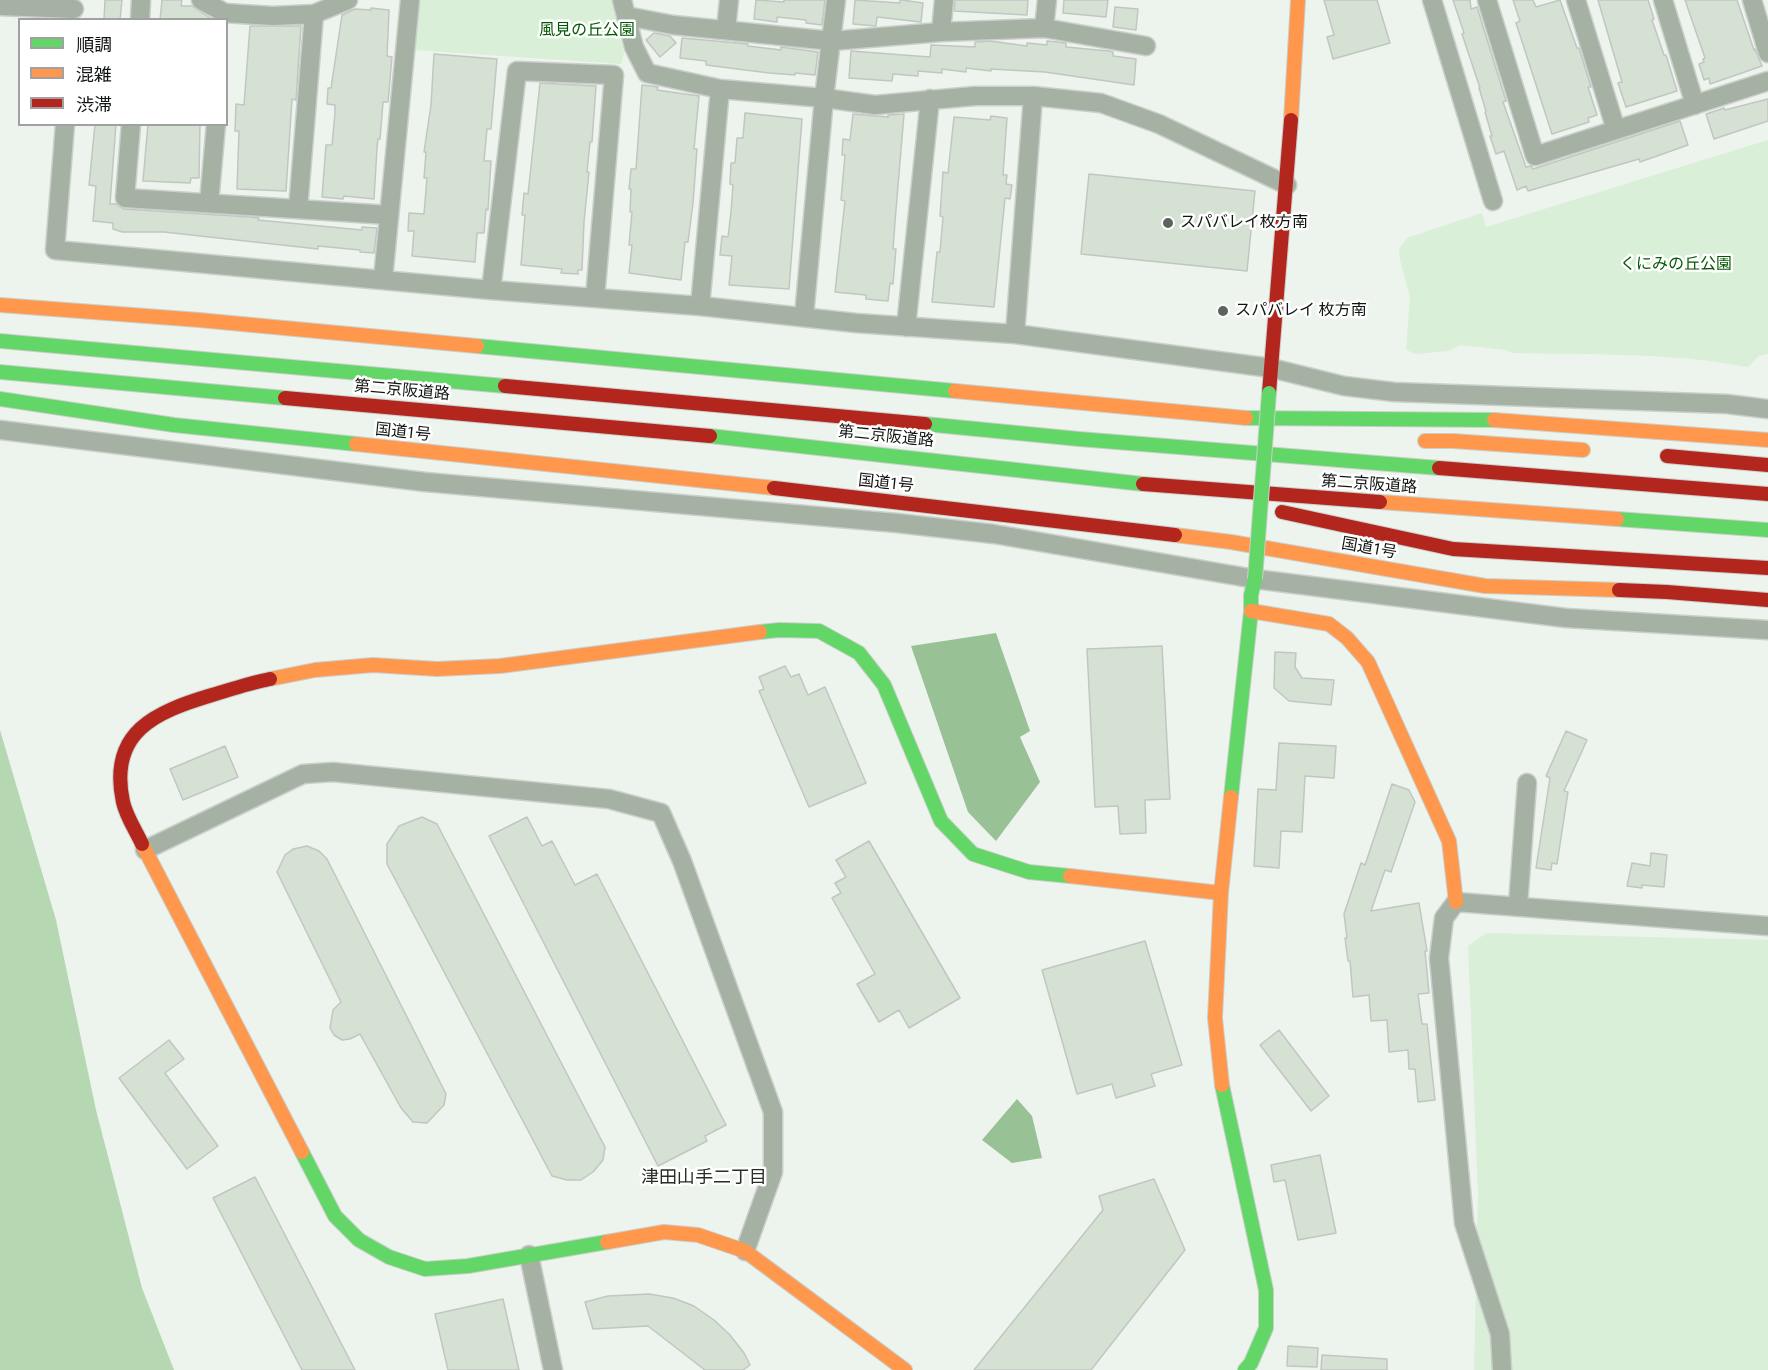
<!DOCTYPE html>
<html>
<head>
<meta charset="utf-8">
<style>
  body { margin:0 }
  #map { position:relative; width:1768px; height:1370px; overflow:hidden; background:#edf3ed; font-family:"Roboto Condensed","Noto Sans JP",sans-serif }
  canvas { display:block }
  .legend { position:absolute; left:18px; top:18px; width:210px; height:108px; box-sizing:border-box; background:#fff; border:2px solid #a0a1a0; margin:0; padding:8px 10px; list-style:none; font-size:18px; color:#111511 }
  .legend li { display:flex; align-items:center; gap:12px; height:30px }
  .legend b { width:30px; border:2px solid #a0a1a0 }
</style>
</head>
<body>
<div id="map">
<canvas width="1768" height="1370"></canvas>
<ul class="legend">
<li><b style="height:8px;background:#63d668"></b>順調</li>
<li><b style="height:8px;background:#ff974d"></b>混雑</li>
<li><b style="height:8px;background:#b3261e"></b>渋滞</li>
</ul>
</div>
<script>
const g = document.querySelector('canvas').getContext('2d');
g.lineJoin = 'round';
function paint(path, color) {
  g.fillStyle = color;
  g.fill(path, 'evenodd');
}
function stroke(path, color, width, dash) {
  g.strokeStyle = color;
  g.lineWidth = width;
  g.lineCap = dash ? 'butt' : 'round';
  g.setLineDash(dash || []);
  g.stroke(path);
}
function label(font, color, halo, rows, align = 'center') {
  g.font = font + ' "Roboto Condensed","Noto Sans JP",sans-serif';
  g.lineWidth = 5;
  g.setLineDash([]);
  g.textBaseline = 'middle';
  g.strokeStyle = halo;
  g.fillStyle = color;
  for (const [text, x, y, turn = 0] of rows) {
    g.save();
    g.translate(x, y);
    g.rotate((+turn || 0) * Math.PI / 180);
    g.textAlign = isNaN(turn) ? turn : align;
    if (halo) g.strokeText(text, 0, 0);
    g.fillText(text, 0, 0);
    g.restore();
  }
}
const green = new Path2D(`
  M419 0H613L624 53 621 64 415 50Z
  M1768 140V354L1759 356 1748 367C1670 352 1591 355 1513 353L1505 350 1460 345 1448 351 1416 354 1406 350 1410 297 1400 260 1399 249 1407 238 1482 213 1486 227Z
  M1486 933 1768 940V1370H1474L1478 1194 1468 946Z`);
const forest = new Path2D(`
  M0 730 56 920 96 1110 142 1288 174 1370H0Z`);
const water = new Path2D(`
  M996 633 1030 731 1020 737 1040 782 996 841 968 812 911 646Z
  M1017 1099 1032 1116 1042 1158 1012 1163 982 1140Z`);
const building = new Path2D(`
  M105 0H122L120 20H104Z
  M162 0H182L181 6H192L213 20H160Z
  M756 0 784 2V0H825L822 25 806 23V20L777 17V22L754 19Z
  M855 0 900 3V0H902L923 3 921 22 877 17 876 26 853 24Z
  M955 0H1028L1027 15 954 11Z
  M1064 0H1108L1106 17 1063 13Z
  M1324 0H1377L1390 43 1333 59 1327 37 1334 35Z
  M1453 0H1470L1471 9 1477 7 1506 101 1503 102 1526 167 1531 166 1533 169 1680 121 1688 145 1640 162 1639 159 1528 191 1526 186 1517 190 1504 151 1496 154 1490 136H1492L1485 112 1486 111 1479 88H1480L1462 34 1464 33Z
  M1513 0H1533L1536 7 1560 0 1577 48H1579L1591 87H1588L1597 115 1588 118 1589 122 1552 134 1516 23 1520 21Z
  M1598 0H1648L1654 19 1652 20 1664 55H1666L1677 91 1626 107 1618 83 1622 82Z
  M1685 0H1737L1754 50 1755 49 1762 66 1710 84 1709 78 1704 80 1699 64 1704 62 1703 59 1705 58Z
  M1115 7 1138 9 1136 30 1113 27Z
  M371 8 389 10 387 56 392 57 388 102H383L380 139H378L377 148 374 199 344 196 343 199 322 197 326 145H332L335 113V105L327 104 328 88H331L342 15 355 9 371 10Z
  M250 26H301L296 100 292 99 286 191 237 189 239 131H235L236 104 244 105Z
  M654 33 670 36 676 43 660 57 646 40Z
  M682 38 748 44V46L781 50V47L818 52 815 75 795 73V75L769 73 706 65V61L680 58Z
  M990 41 1027 46V43L1047 45V41L1057 42 1066 43V47L1109 51 1113 52V56L1136 59 1134 85 1045 72 991 69V71L966 68V72L942 69V73L918 71V76L893 74 892 81 849 78 851 51 930 57 931 45 975 47V42Z
  M434 54 497 59 491 129H487L484 161H491L488 210 486 209 484 233H477L475 262 412 256 414 231H408L409 213 424 214 427 178H424L426 152H424L431 105Z
  M540 83 596 86 592 142H590L587 172H589L584 222 582 270H578V274L561 273 562 269 521 265 525 215H522L524 193 528 194Z
  M642 85 658 87 657 90 699 96 694 149H697L693 203 688 242H685L681 280 629 273 632 245H629L632 212H630L631 189H629L631 169H636Z
  M1768 99V121L1714 139 1706 114 1724 108 1725 110Z
  M745 113 802 119 789 289 729 285 732 256 720 255 722 236 728 237 731 212 733 185 730 184 731 163H735L737 138H743Z
  M853 114 888 117V115L904 114 895 222 893 249H896L893 284 890 283 888 301 866 299V295L835 292 845 201 841 200 845 155H842L843 139 850 140Z
  M991 116 1007 118 1003 175H1007L1006 184 1012 185 1010 199 1005 198 994 307 932 302 937 252H940L943 217 940 216 943 172 948 173 954 117 990 120Z
  M95 124H116L110 204H116L124 209 251 217 259 218 258 220 362 230V227L377 228 374 253 360 252V250L318 246V249L164 232H122L113 229V223L93 221 96 186 89 185Z
  M148 124H200L199 178H191L190 183 143 181Z
  M1089 174 1255 191 1247 271 1081 254Z
  M1162 646 1170 799 1145 800 1146 833 1120 834 1118 806 1095 807 1087 649Z
  M1275 652 1296 653 1295 667 1302 678 1334 680 1331 705 1289 701 1274 688Z
  M785 666 791 677 799 674 808 695 825 687 866 783 809 807 759 691 764 689 759 677Z
  M1566 731 1587 740 1564 791 1568 792 1557 864 1552 863 1551 870 1536 868 1550 778 1546 776Z
  M1279 743 1336 746 1334 778 1305 776 1302 832 1281 831 1279 868 1254 866 1258 789 1276 790Z
  M225 746 238 777 183 800 170 769Z
  M1392 784 1409 790 1415 802 1391 872 1385 870 1371 911 1419 903 1427 951H1425L1429 993 1418 994 1422 1024H1427L1435 1100 1418 1102 1415 1069H1409L1408 1050 1389 1052 1387 1020 1371 1021 1369 995 1353 997 1350 961H1348L1345 938H1347L1344 914 1361 863 1365 865Z
  M422 817 437 824 605 1147 603 1160 593 1172 581 1180H567L552 1176 387 864V844L399 826Z
  M527 817 542 846 552 841 575 885 597 874 726 1125 705 1136 707 1141 658 1166 489 836Z
  M869 841 960 998 909 1028 899 1010 879 1022 857 984 875 974 832 898 841 893 835 883 846 877 836 860Z
  M307 846 319 851 327 859 446 1094 444 1105 427 1123 413 1122 401 1108 360 1034 350 1039 342 1040 334 1035 330 1028 333 1010 341 1002 277 872 285 855 293 849Z
  M1651 853 1667 855 1664 887 1642 885V888L1627 886 1632 863 1650 866Z
  M1145 941 1182 1065 1151 1074 1155 1086 1116 1098 1112 1084 1077 1094 1042 970Z
  M1279 1030 1329 1096 1311 1111 1260 1045Z
  M169 1040 184 1059 165 1073 218 1146 187 1169 119 1078Z
  M1320 1155 1336 1233 1298 1240 1285 1180 1274 1182 1271 1165Z
  M255 1177 355 1370H302L213 1198Z
  M1154 1179 1185 1250 1091 1370H974L1103 1210 1099 1196Z
  M649 1294 673 1298 694 1306 714 1320 730 1335 744 1353 750 1365 743 1370H705L648 1326 593 1329 585 1302 608 1296Z
  M503 1299 519 1370H448L435 1314Z
  M1288 1346 1318 1348 1317 1367 1287 1366Z
  M1322 1355 1387 1359V1370H1321Z`);
const street = new Path2D(`
  M201 0 225 13 273 16 314 14 348 0
  M622 0 634 47 647 73 720 89
  M836 0 824 98 875 105 975 96H1033L1101 103 1159 124 1287 185
  M1432 0 1493 201
  M1487 0 1535 156 1768 81
  M1576 0 1616 130
  M1663 0 1695 105
  M1752 0 1768 53
  M0 6 74 9
  M626 16 673 25 832 41 941 32 1044 28 1146 46
  M140 20 141 0
  M1044 28 1047 0
  M726 30 729 0
  M941 32 944 0
  M65 124 55 250 491 290 700 306 856 323 1015 334 1271 368 1344 386 1394 392 1727 404 1768 409
  M131 124 125 198 389 215
  M209 203 216 124
  M298 209 314 14
  M383 279 410 0
  M491 290 517 71 614 75 595 298
  M700 306 720 89 824 98 804 316
  M906 327 930 99
  M1015 334 1033 96
  M0 430 425 482 897 523 994 534 1255 579 1566 618 1768 630
  M145 850 303 774 333 772 609 799 661 813 682 861 773 1112V1172L745 1251
  M1518 905 1527 783
  M529 1255 553 1370
  M1502 1370 1500 1334 1464 1223 1439 958 1444 918 1456 902 1768 926`);
const fast = new Path2D(`
  M0 341 505 386
  M477 346 955 391
  M0 372 285 398
  M0 399 174 425 356 444
  M1246 418 1494 420
  M925 424 1079 439 1439 468
  M710 436 1143 484
  M1617 519 1768 530
  M760 632 779 630 819 631 859 653 884 685 941 821 973 854 1029 872 1070 876
  M1231 797 1251 611V595L1255 579
  M1222 1085 1266 1290V1328L1251 1363 1245 1370
  M302 1152 335 1216 359 1240 389 1257 425 1269 468 1266 607 1242`);
const slow = new Path2D(`
  M1291 120 1298 0
  M0 305 199 320 477 346
  M955 391 1246 418
  M1494 420 1768 440
  M1425 441H1453L1583 450
  M356 444 774 488
  M1380 502 1617 519
  M1175 535 1231 542 1485 586 1619 590
  M1251 611 1329 624 1347 638 1368 662 1449 841 1456 902
  M270 679 315 670 373 665 437 669 500 666 760 632
  M142 844 302 1152
  M1070 876 1221 893
  M1222 1085 1215 1018 1221 893 1231 797
  M607 1242 664 1232 698 1235 745 1251 905 1370`);
const jam = new Path2D(`
  M505 386 925 424
  M1269 393 1291 120
  M285 398 710 436
  M1667 456 1768 465
  M1439 468 1768 494
  M1143 484 1380 502
  M774 488 1175 535
  M1282 512 1453 549 1768 568
  M1619 590 1667 592 1768 600
  M142 844C136 831 126 816 123 802 108 732 155 712 212 695 232 689 250 683 270 679`);
const fastBridge = new Path2D(`
  M1255 579 1269 393`);
const markers = [
  [1168,223,6,"#5e635e"],
  [1223,311,6,"#5e635e"]
];
const parkNames = [
  ["風見の丘公園",587,31],
  ["くにみの丘公園",1676,265]
];
const poiNames = [
  ["スパバレイ枚方南",1180,223],
  ["スパバレイ 枚方南",1235,311]
];
const streetNames = [
  ["第二京阪道路",402,391,5],
  ["国道1号",403,433,6],
  ["第二京阪道路",886,437,6],
  ["国道1号",886,484,6],
  ["第二京阪道路",1369,485,4],
  ["国道1号",1369,549,10]
];
const neighbourhoodNames = [
  ["津田山手二丁目",704,1178]
];
paint(green, '#d9efd7');
paint(forest, '#b5d8b3');
paint(water, '#98c195');
paint(building, '#d4e1d3');
stroke(building, '#c2c6c2', 1.5);
stroke(street, '#cbcfcb', 21);
stroke(fast, '#cbcfcb', 16);
stroke(slow, '#cbcfcb', 16);
stroke(jam, '#cbcfcb', 16);
stroke(street, '#a4b1a3', 18);
stroke(fast, '#63d668', 14);
stroke(slow, '#ff974d', 14);
stroke(jam, '#b3261e', 14);
stroke(fastBridge, '#cbcfcb', 16, []);
stroke(fastBridge, '#63d668', 14);
for (const [x, y, r, color] of markers) {
  const dot = new Path2D();
  dot.arc(x, y, r, 0, 2 * Math.PI);
  g.fillStyle = color;
  g.fill(dot);
  stroke(dot, '#fff', 2);
}
label('16px', '#015801', '#fff', parkNames);
label('16px', '#111511', '#fff', poiNames, 'left');
label('16px', '#111511', '#fff', streetNames);
label('18px', '#262e25', '#fff', neighbourhoodNames);
</script>
</body>
</html>
